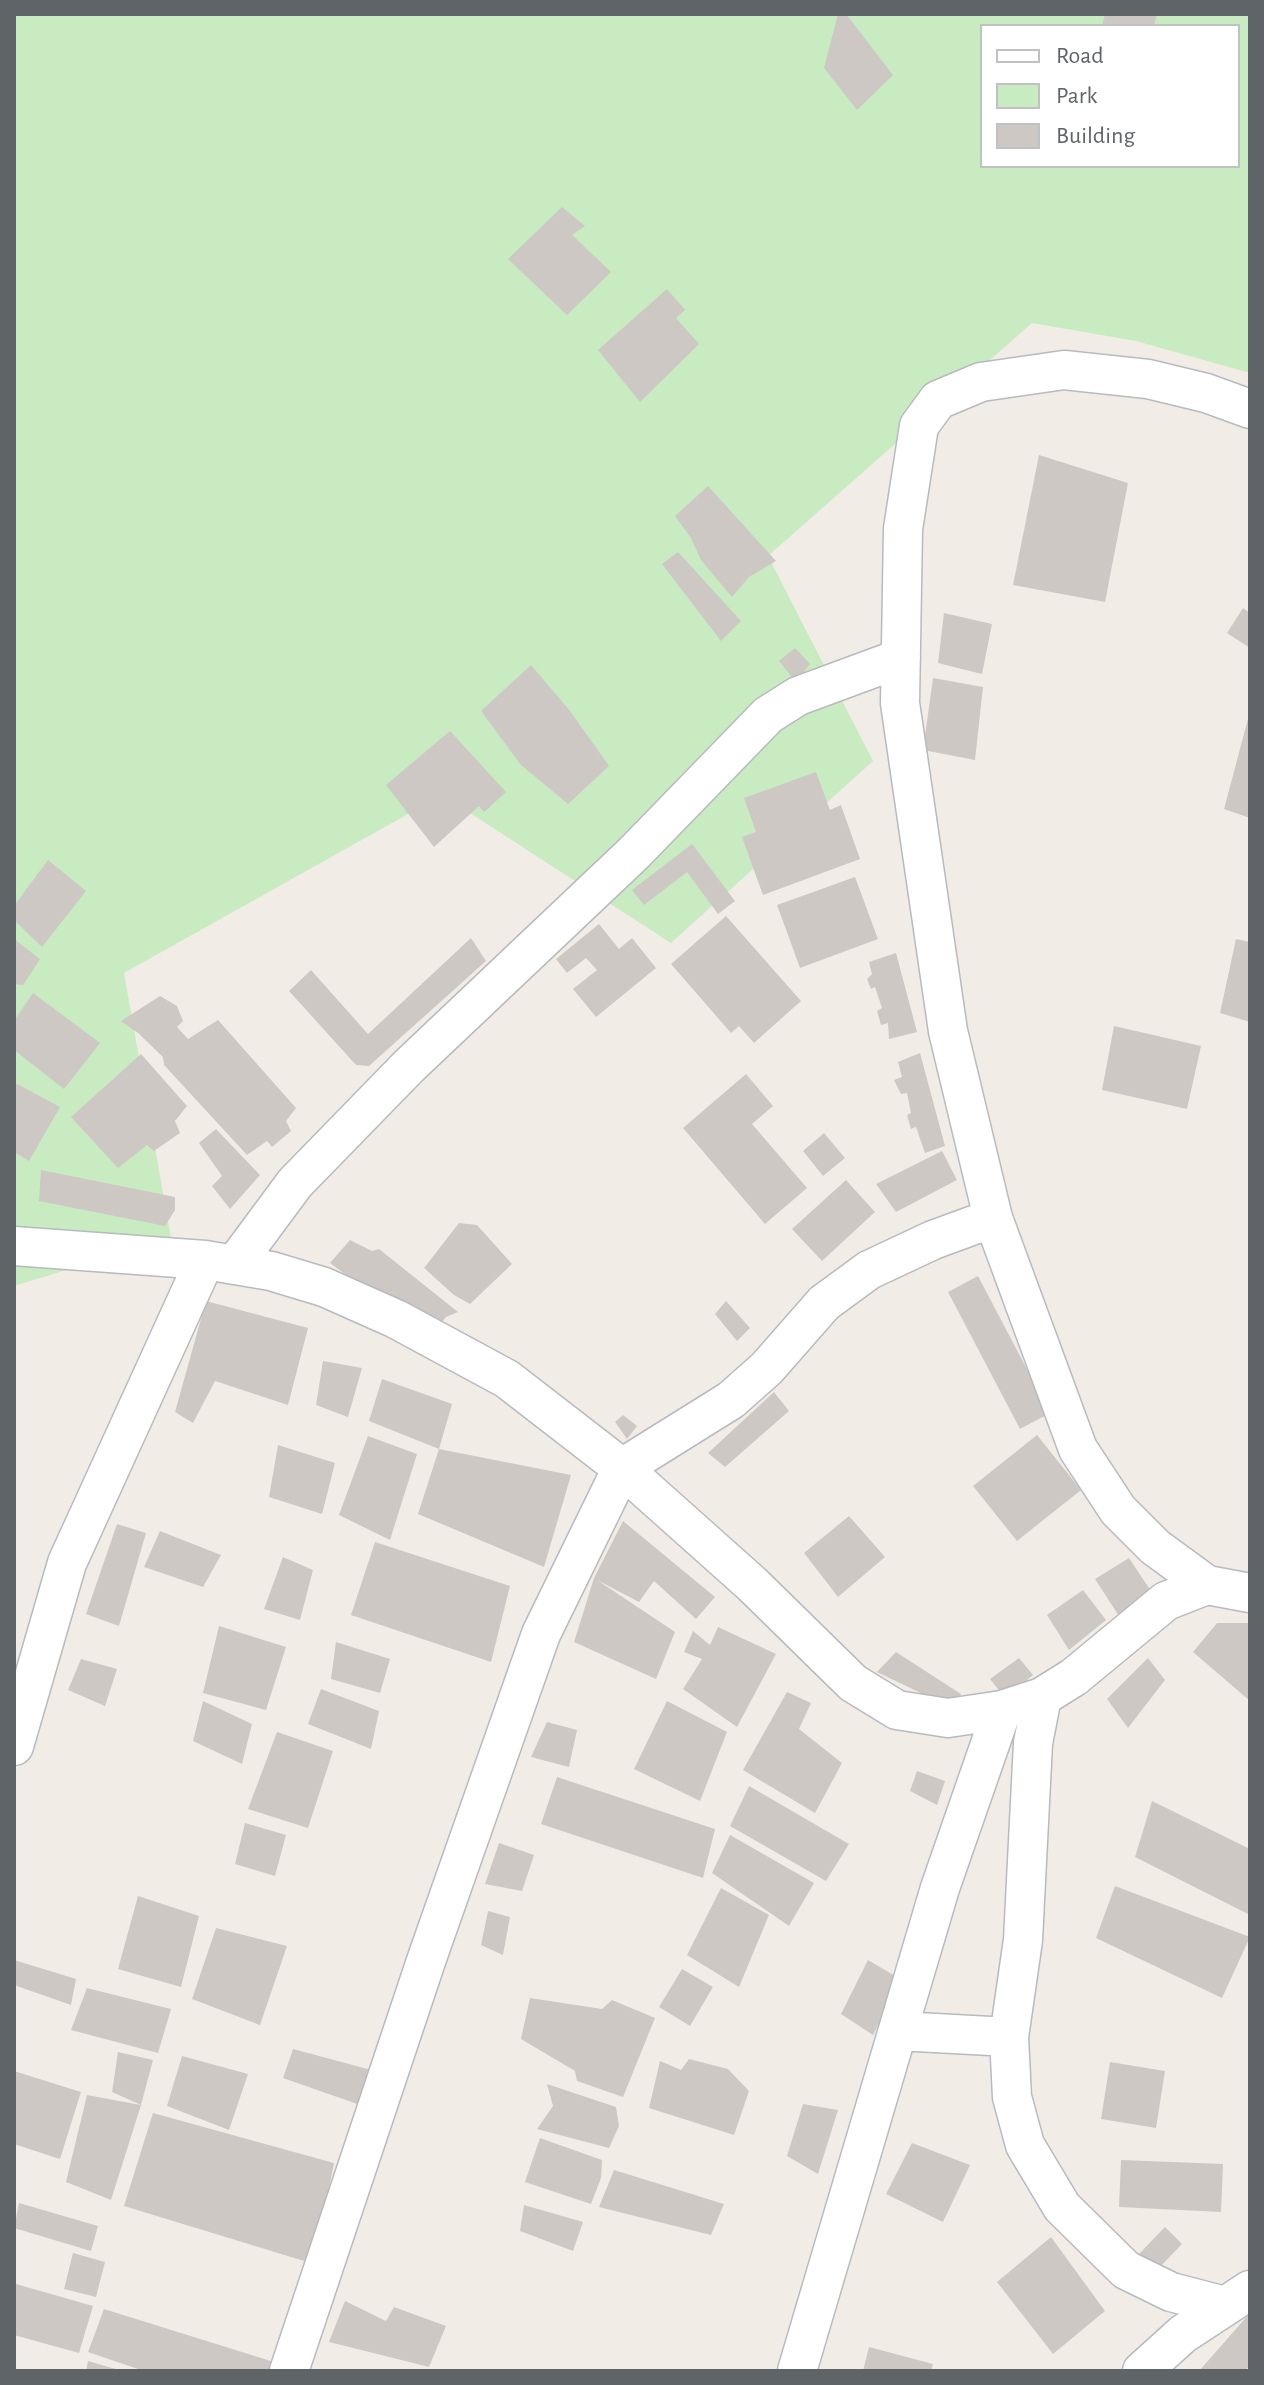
<!DOCTYPE html>
<html>
<head>
<meta charset="utf-8">
<style>
  body { margin:0 }
  #map { position:relative; width:1264px; height:2385px; overflow:hidden; background:#f1ede6; font-family:"Alegreya Sans",sans-serif }
  canvas { display:block }
  .frame { position:absolute; inset:0; border:16px solid #5e6468; pointer-events:none }
  .legend { position:absolute; left:980px; top:24px; width:260px; height:144px; box-sizing:border-box; background:#fff; border:2px solid #bfc1c3; margin:0; padding:10px 14px; list-style:none; font-size:24px; color:#5e6468 }
  .legend li { display:flex; align-items:center; gap:16px; height:40px }
  .legend b { width:40px; border:2px solid #bfc1c3 }
</style>
</head>
<body>
<div id="map">
<canvas width="1264" height="2385"></canvas>
<div class="frame"></div>
<ul class="legend">
<li><b style="height:10px;background:#fff"></b>Road</li>
<li><b style="height:22px;background:#c8ebc1"></b>Park</li>
<li><b style="height:22px;background:#cdc8c3"></b>Building</li>
</ul>
</div>
<script>
const g = document.querySelector('canvas').getContext('2d');
g.lineJoin = 'round';
function paint(path, color) {
  g.fillStyle = color;
  g.fill(path, 'evenodd');
}
function stroke(path, color, width, dash) {
  g.strokeStyle = color;
  g.lineWidth = width;
  g.lineCap = dash ? 'butt' : 'round';
  g.setLineDash(dash || []);
  g.stroke(path);
}
const green = new Path2D(`
  M14 14H1250V373L1136 341 1032 323 768 556 873 761 671 943 442 795 124 973 171 1238 14 1286ZM982 26H1238V166H982Z`);
const building = new Path2D(`
  M838 14H846L893 75 857 110 824 68Z
  M1105 14H1157L1154 26H1102Z
  M562 207 585 226 572 235 611 272 567 315 508 259Z
  M667 289 685 310 676 318 699 344 640 402 598 350Z
  M1039 455 1128 483 1105 602 1013 585Z
  M708 486 776 561 749 577 732 597 701 560 691 538 675 516Z
  M678 552 741 621 721 641 662 564Z
  M1243 608 1250 613V648L1227 633Z
  M944 613 992 624 982 674 938 663Z
  M795 648 810 664 796 682 779 661Z
  M531 665 570 711 609 766 568 804 521 765 481 711Z
  M933 678 983 687 975 760 923 750Z
  M1249 715H1250V818L1224 809Z
  M450 731 506 792 484 812 479 806 434 847 386 785Z
  M816 772 830 810 841 805 860 859 763 895 742 837 756 832 744 798Z
  M692 844 735 901 718 914 687 872 644 905 632 890Z
  M48 860 86 891 42 947 14 920V906Z
  M855 877 878 939 800 968 777 905Z
  M726 916 801 1001 754 1043 739 1026 731 1033 671 964Z
  M599 924 619 949 632 938 656 968 596 1017 573 989 597 970 586 958 567 973 556 959Z
  M471 938 486 961 369 1066 356 1065 289 991 311 970 368 1034Z
  M14 939 40 959 23 985 14 984Z
  M1236 939 1250 942V1022L1220 1013Z
  M896 953 917 1032 889 1039 888 1023 881 1025 877 1011 882 1008 875 987 871 989 867 979 872 974 869 962Z
  M33 993 100 1043 64 1089 14 1050V1021Z
  M160 996 177 1006 183 1021 177 1027 188 1039 218 1020 296 1108 286 1121 291 1131 272 1147 267 1141 247 1155 164 1065 163 1057 138 1033 121 1021Z
  M1114 1026 1201 1046 1187 1109 1102 1090Z
  M920 1053 945 1146 925 1153 916 1127 911 1129 907 1115 911 1113 907 1093 901 1094 894 1080 902 1077 898 1062Z
  M141 1054 187 1106 175 1121 180 1133 154 1151 147 1145 118 1168 71 1117Z
  M746 1074 773 1106 752 1124 807 1188 765 1224 683 1128Z
  M17 1084 60 1107 29 1161 14 1152V1088Z
  M216 1129 260 1175 230 1209 212 1186 222 1176 199 1143Z
  M824 1133 845 1158 823 1176 803 1151Z
  M942 1151 957 1180 896 1212 876 1184Z
  M41 1170 175 1197V1210L165 1226 39 1201Z
  M846 1180 875 1212 822 1261 792 1229Z
  M459 1223 477 1225 512 1264 470 1304 454 1295 424 1268Z
  M350 1240 372 1251 379 1249 458 1312 446 1317 436 1329 354 1281 330 1263Z
  M978 1276 1050 1413 1020 1429 948 1292Z
  M206 1301 308 1328 288 1405 215 1381 193 1423 175 1412Z
  M726 1301 750 1328 737 1341 715 1314Z
  M323 1361 362 1368 348 1417 316 1405Z
  M382 1379 452 1404 439 1449 369 1421Z
  M774 1392 789 1411 725 1467 708 1453Z
  M623 1415 637 1426 627 1439 615 1422Z
  M1037 1435 1081 1490 1017 1541 973 1486Z
  M368 1436 417 1454 390 1540 339 1515Z
  M278 1445 335 1463 322 1514 269 1497Z
  M439 1449 571 1475 544 1567 418 1514Z
  M849 1516 885 1557 838 1597 804 1553Z
  M623 1521 715 1597 696 1619 654 1581 639 1602 597 1580 675 1632 656 1679 574 1642 594 1578Z
  M117 1524 146 1533 119 1626 86 1614Z
  M160 1531 221 1555 203 1587 144 1567Z
  M375 1542 510 1586 491 1662 351 1615Z
  M283 1557 313 1570 300 1620 264 1609Z
  M1129 1558 1153 1594 1119 1616 1095 1579Z
  M1083 1590 1106 1620 1069 1650 1047 1615Z
  M1217 1623H1250V1701L1193 1652Z
  M219 1626 286 1647 266 1710 203 1693Z
  M718 1627 776 1654 737 1727 683 1689 702 1659 684 1652 693 1631 710 1645Z
  M336 1642 390 1659 380 1693 331 1679Z
  M896 1652 961 1694 954 1709 877 1672Z
  M1019 1658 1033 1675 1005 1698 990 1679Z
  M1148 1658 1165 1680 1128 1728 1107 1699Z
  M81 1659 117 1669 105 1706 68 1690Z
  M321 1689 379 1711 371 1749 308 1724Z
  M787 1692 811 1703 799 1729 842 1763 815 1813 743 1770Z
  M203 1701 252 1724 242 1764 193 1741Z
  M667 1701 727 1732 700 1801 634 1769Z
  M547 1722 577 1730 569 1767 531 1757Z
  M277 1732 333 1751 308 1828 248 1809Z
  M917 1771 945 1781 937 1805 910 1791Z
  M557 1777 715 1829 703 1878 541 1824Z
  M749 1786 849 1844 826 1881 730 1826Z
  M1152 1801 1250 1849V1915L1135 1857Z
  M245 1823 286 1835 275 1876 235 1864Z
  M730 1835 814 1883 789 1926 712 1873Z
  M499 1843 534 1855 522 1891 485 1884Z
  M1115 1886 1250 1937 1222 1998 1096 1938Z
  M721 1888 769 1915 739 1987 687 1955Z
  M138 1896 199 1916 181 1987 118 1969Z
  M488 1911 510 1917 503 1955 481 1945Z
  M216 1928 287 1946 260 2025 192 1999Z
  M14 1960 76 1979 71 2005 14 1985Z
  M868 1960 902 1980 873 2035 841 2014Z
  M682 1969 713 1987 690 2026 659 2007Z
  M87 1988 171 2009 158 2053 71 2030Z
  M530 1998 602 2009 612 2000 655 2018 623 2097 577 2081 575 2071 521 2039Z
  M293 2049 375 2071 363 2106 283 2078Z
  M118 2052 153 2060 141 2105 111 2200 66 2182 87 2095 141 2105 112 2092Z
  M182 2056 248 2074 229 2130 167 2106Z
  M689 2059 728 2069 749 2091 734 2135 649 2108 660 2061 681 2070Z
  M1110 2062 1165 2071 1156 2128 1101 2119Z
  M14 2071 81 2092 60 2159 14 2144Z
  M547 2084 616 2107 619 2126 609 2148 537 2129 553 2106Z
  M803 2104 838 2110 818 2174 787 2156Z
  M153 2113 334 2163 314 2264 124 2206Z
  M540 2138 602 2160 601 2178 591 2204 525 2182Z
  M912 2143 970 2165 943 2222 886 2194Z
  M1121 2160 1223 2164 1221 2212 1119 2207Z
  M614 2170 724 2204 711 2235 599 2207Z
  M19 2203 98 2226 91 2251 14 2228Z
  M524 2205 583 2222 573 2251 520 2231Z
  M1165 2227 1182 2244 1156 2271 1138 2255Z
  M1051 2237 1105 2311 1053 2354 997 2282Z
  M73 2253 105 2262 96 2297 64 2289Z
  M16 2284 93 2306 79 2353 14 2335Z
  M345 2301 386 2321 394 2307 446 2326 429 2367 329 2342Z
  M104 2309 274 2362 271 2371H144L88 2352Z
  M1250 2313V2365L1245 2371H1199Z
  M869 2347 933 2364 931 2371H863Z
  M88 2361 119 2370V2371H86Z`);
const street = new Path2D(`
  M14 1246 205 1260 271 1271 324 1287 396 1319 507 1379 622 1468 752 1584 853 1683 897 1710 948 1718 1002 1710 1042 1697 1074 1677 1166 1601 1207 1585 1250 1593
  M235 1264 295 1183 409 1066 634 853 768 715 798 696 901 658
  M1207 1585 1155 1547 1118 1510 1078 1449 993 1218 948 1031 900 703 903 529 919 426 938 400 981 382 1064 370 1148 379 1206 393 1250 409
  M1042 1697 1033 1743 1023 1940 1009 2037 1012 2097 1025 2145 1062 2207 1126 2270 1171 2292 1225 2306
  M14 1746 67 1563 205 1260
  M898 2031 1009 2037
  M289 2371 426 1961 541 1634 622 1468 731 1400 767 1368 824 1303 869 1270 933 1240 993 1218
  M797 2371 940 1888 1002 1710
  M1142 2371 1183 2334 1250 2290`);
paint(green, '#c8ebc1');
paint(building, '#cdc8c3');
stroke(street, '#b7babe', 41);
stroke(street, '#fff', 38);
</script>
</body>
</html>
